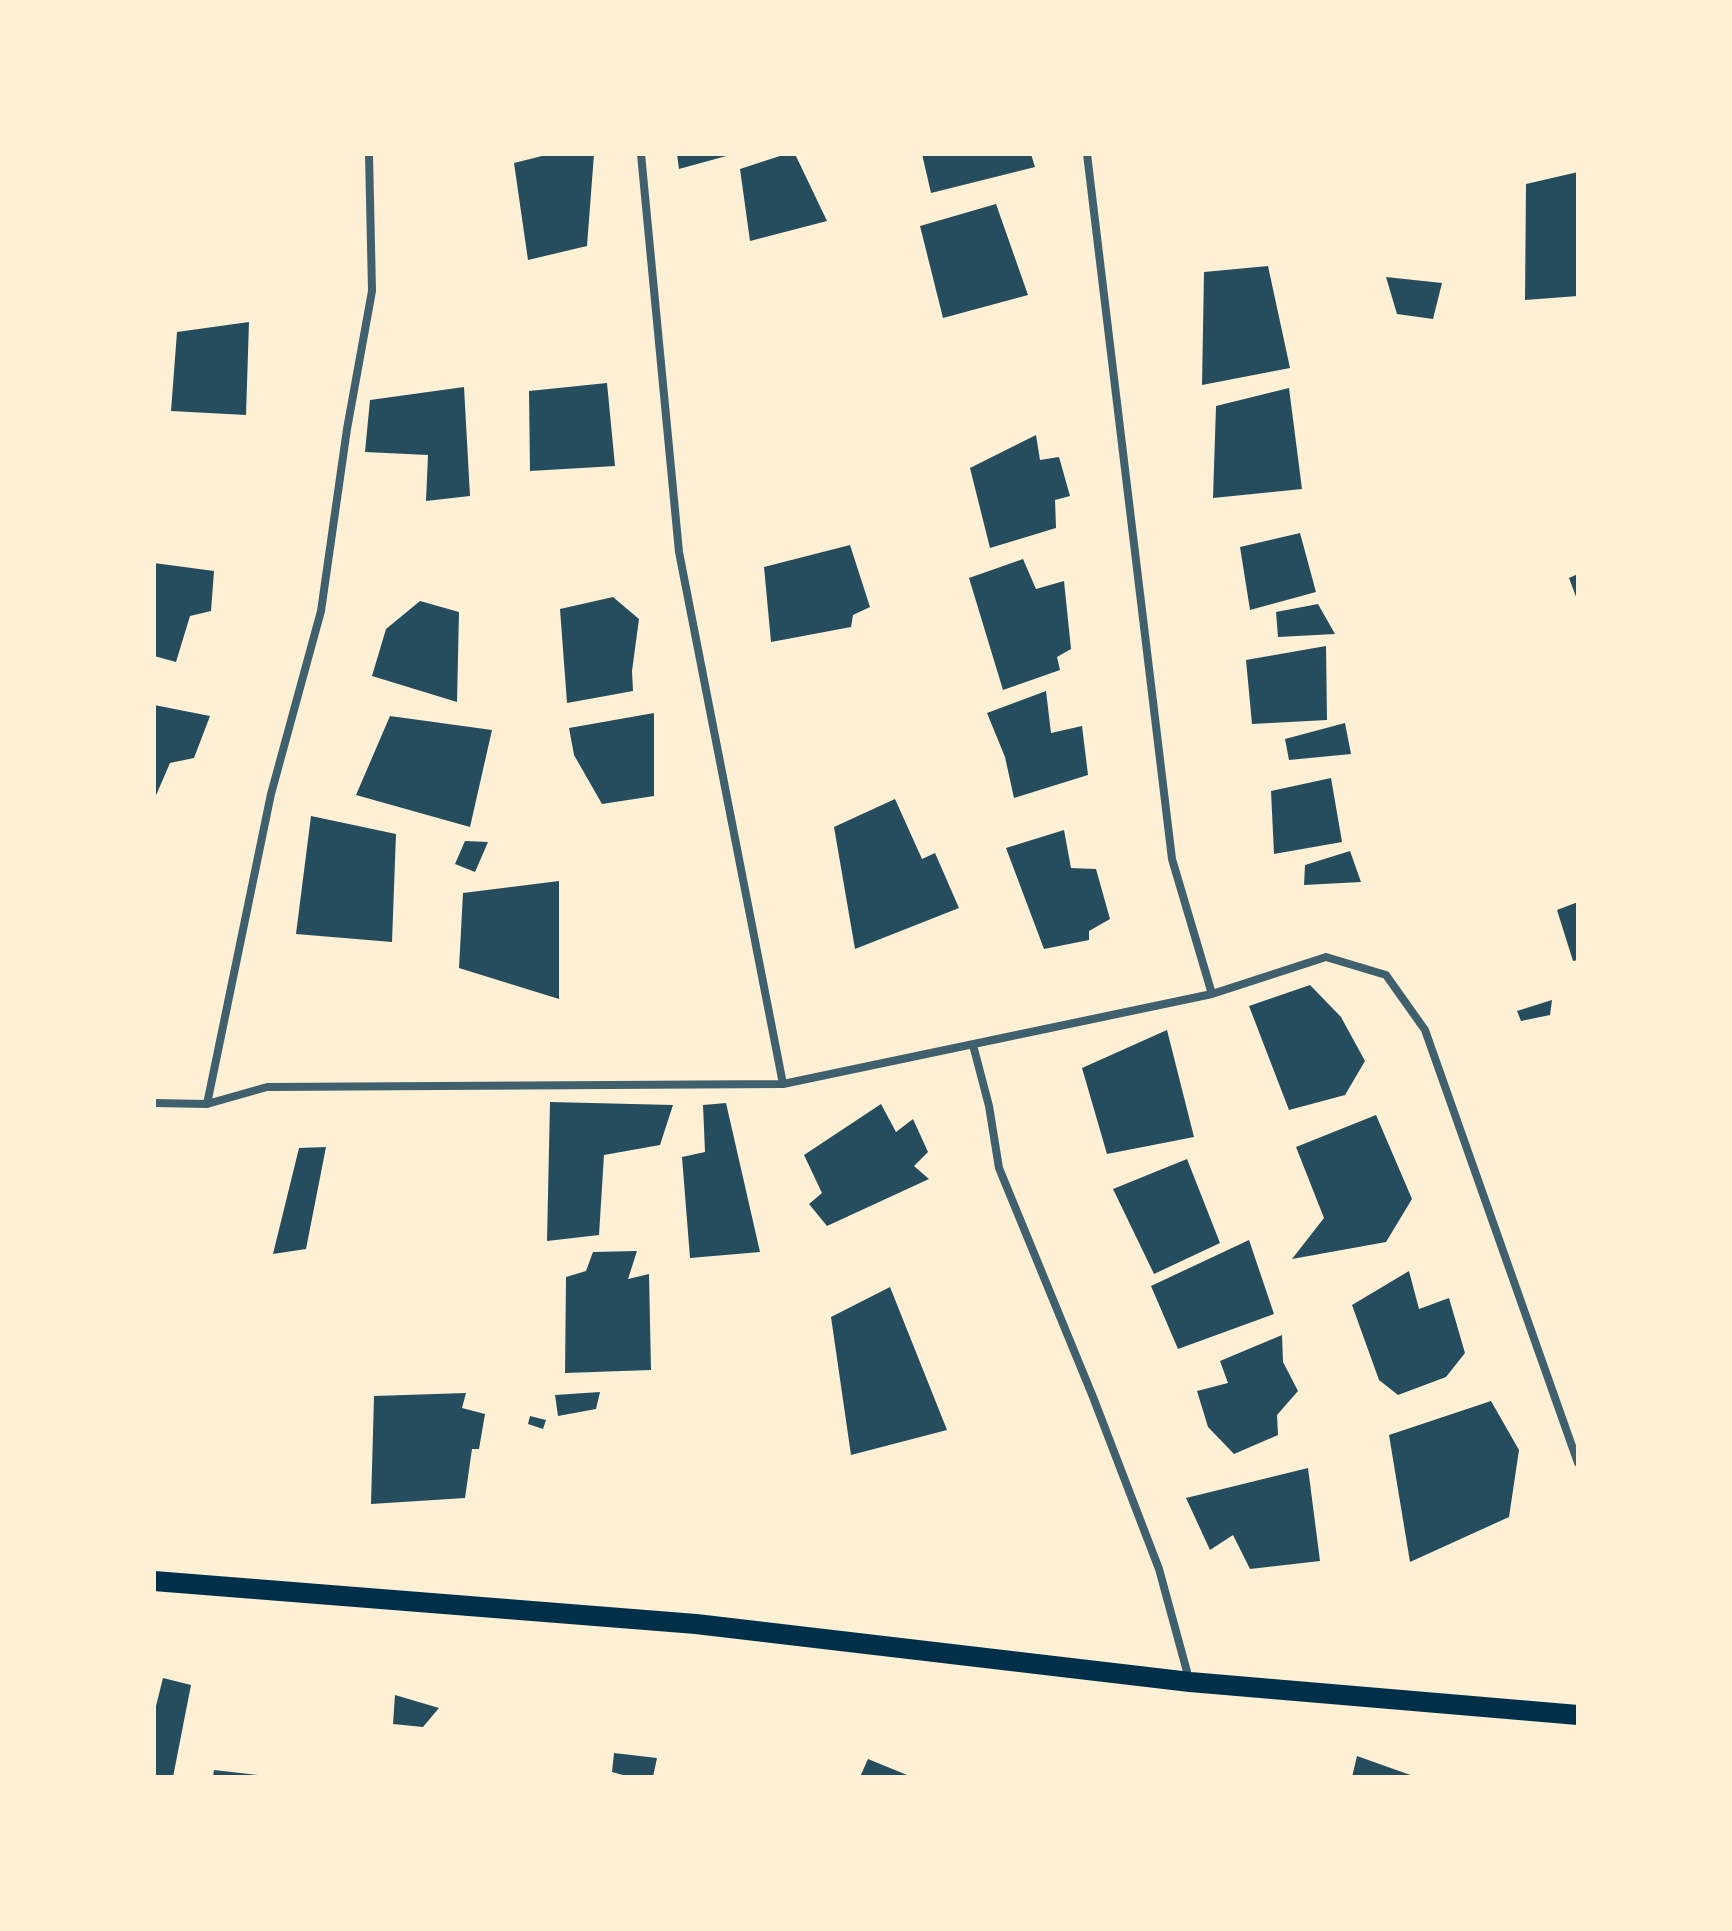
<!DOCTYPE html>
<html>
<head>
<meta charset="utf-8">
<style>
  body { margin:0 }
  #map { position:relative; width:1732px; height:1931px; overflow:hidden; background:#fdf0d5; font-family:"Crimson Pro",serif }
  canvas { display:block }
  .frame { position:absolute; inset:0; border:156px solid #fdf0d5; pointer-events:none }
</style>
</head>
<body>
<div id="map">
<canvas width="1732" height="1931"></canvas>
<div class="frame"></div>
</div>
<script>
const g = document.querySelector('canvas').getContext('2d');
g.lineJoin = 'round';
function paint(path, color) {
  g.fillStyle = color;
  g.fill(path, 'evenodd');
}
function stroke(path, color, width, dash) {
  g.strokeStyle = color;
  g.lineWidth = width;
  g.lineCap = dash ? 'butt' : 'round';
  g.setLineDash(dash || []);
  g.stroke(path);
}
const building = new Path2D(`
  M550 154H594L587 246 528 260 514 163Z
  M677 154H730V155L679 169Z
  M786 154H795L827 221 750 241 740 169Z
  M922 154H1031L1035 167 931 193Z
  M1578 172V296L1525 300 1526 184Z
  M996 204 1028 295 943 318 920 226Z
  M1268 266 1290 368 1202 385 1204 272Z
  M1386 277 1442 283 1433 319 1397 314Z
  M249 322 246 415 171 411 177 332Z
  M607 383 615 466 530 471 529 391Z
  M464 387 470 496 426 501 428 455 365 452 370 400Z
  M1289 388 1302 489 1213 498 1216 406Z
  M1036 435 1040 460 1059 457 1070 496 1055 500 1056 528 990 548 970 468Z
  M1300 533 1316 592 1250 610 1240 547Z
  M850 545 870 607 853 615 851 627 771 642 764 567Z
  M1023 559 1036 589 1064 581 1071 649 1057 657 1060 670 1003 690 969 578Z
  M154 563 214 571 211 611 190 616 176 662 154 656Z
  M1578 574V602L1569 578Z
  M613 597 639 619 632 671 633 691 567 703 560 609Z
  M420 601 459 612 457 702 372 676 386 629Z
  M1318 604 1335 634 1278 637 1276 612Z
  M1326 646 1327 720 1252 724 1246 660Z
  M1046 691 1051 733 1082 726 1088 775 1014 798 1005 757 987 713Z
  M154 705 210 716 194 758 170 763 154 800Z
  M654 713V796L602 804 574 755 569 728Z
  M390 716 492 730 470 827 356 795Z
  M1345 723 1351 754 1289 760 1285 739Z
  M1331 778 1342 842 1274 854 1271 791Z
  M895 799 922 859 935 853 959 908 855 949 834 827Z
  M311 816 396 834 392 942 296 934Z
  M1064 830 1071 868 1096 869 1110 919 1089 931V940L1044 949 1006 848Z
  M465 841 488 842 475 872 455 864Z
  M1350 851 1361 882 1304 885 1305 865Z
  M559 881V999L459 968 463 893Z
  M1578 902V960L1573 961 1557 910Z
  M1310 985 1341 1017 1365 1061 1345 1095 1289 1110 1249 1006Z
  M1552 1000 1550 1015 1521 1021 1517 1011Z
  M1167 1030 1194 1137 1107 1154 1082 1068Z
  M550 1102 673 1105 660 1145 604 1155 599 1235 547 1241Z
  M726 1103 760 1252 690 1258 682 1157 705 1152 703 1105Z
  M881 1104 896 1132 913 1119 928 1152 914 1166 929 1179 827 1226 809 1204 822 1193 804 1155Z
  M1376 1115 1412 1199 1386 1242 1292 1259 1324 1218 1296 1147Z
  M326 1147 306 1249 273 1254 299 1148Z
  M1187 1159 1220 1243 1154 1274 1113 1189Z
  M1249 1240 1274 1314 1178 1349 1151 1286Z
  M637 1251 628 1279 649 1274 651 1370 565 1373 566 1277 586 1271 593 1252Z
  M1409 1271 1419 1309 1449 1298 1465 1353 1446 1377 1398 1395 1379 1380 1352 1305Z
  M890 1287 947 1430 851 1455 831 1317Z
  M1282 1335 1283 1362 1298 1391 1277 1415 1278 1435 1234 1454 1208 1427 1197 1391 1228 1383 1220 1361Z
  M600 1392 596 1409 558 1416 555 1395Z
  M466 1393 462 1408 485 1414 479 1449H472L465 1498 371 1504 374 1396Z
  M1491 1401 1519 1450 1509 1517 1410 1562 1389 1435Z
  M530 1416 546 1420 543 1429 528 1424Z
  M1308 1468 1320 1561 1250 1569 1233 1535 1210 1550 1186 1498Z
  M163 1678 191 1685 173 1777H154V1714Z
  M395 1695 439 1708 423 1727 393 1724Z
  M614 1753 657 1758 653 1777H630L612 1772Z
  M1357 1756 1416 1777H1352Z
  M868 1759 912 1777H860Z
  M214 1770 258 1775V1777H213Z`);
const minor = new Path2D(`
  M641 154 679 552 783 1084
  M1087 154 1172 859 1212 994 1326 957 1386 975 1425 1030 1578 1463
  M973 1045 989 1106 999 1168 1093 1397 1159 1569 1189 1679
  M154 1103 207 1104 267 1087 783 1084 1212 994
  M207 1104 271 794 321 611 347 429 372 291 369 154`);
const primary = new Path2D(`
  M154 1581 696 1624 1190 1682 1578 1715`);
paint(building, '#264d5e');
stroke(minor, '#3f606c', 8);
stroke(primary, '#003049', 20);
</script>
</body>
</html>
